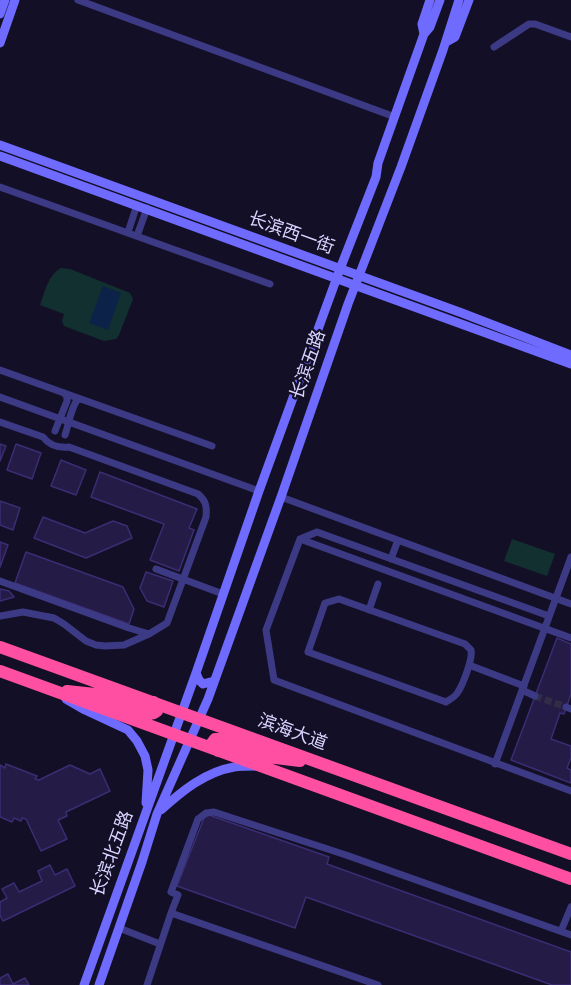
<!DOCTYPE html>
<html>
<head>
<meta charset="utf-8">
<style>
  body { margin:0 }
  canvas { display:block; background:#130f26 }
</style>
</head>
<body>
<canvas width="571" height="985"></canvas>
<script>
const g = document.querySelector('canvas').getContext('2d');
g.lineJoin = 'round';
function paint(path, color) {
  g.fillStyle = color;
  g.fill(path, 'evenodd');
}
function stroke(path, color, width, dash) {
  g.strokeStyle = color;
  g.lineWidth = width;
  g.lineCap = dash ? 'butt' : 'round';
  g.setLineDash(dash || []);
  g.stroke(path);
}
function label(font, color, halo, rows, align = 'center') {
  g.font = font + ' "Roboto Condensed","Noto Sans SC",sans-serif';
  g.lineWidth = 4.5;
  g.setLineDash([]);
  g.textBaseline = 'middle';
  g.strokeStyle = halo;
  g.fillStyle = color;
  for (const [text, x, y, turn = 0] of rows) {
    g.save();
    g.translate(x, y);
    g.rotate((+turn || 0) * Math.PI / 180);
    g.textAlign = isNaN(turn) ? turn : align;
    if (halo) g.strokeText(text, 0, 0);
    g.fillText(text, 0, 0);
    g.restore();
  }
}
const green = new Path2D(`
  M61 268 70 269 130 293 133 299 119 335 116 339 104 341 64 326 62 321 64 314 40 305C45 292 48 275 61 268Z
  M512 539 555 554 547 576 504 561Z`);
const water = new Path2D(`
  M103 286 121 293 108 330 89 323Z`);
const building = new Path2D(`
  M0 444 6 446 0 461Z
  M16 444 41 453 32 479 7 470Z
  M61 460 86 470 76 495 51 486Z
  M100 472 197 509 189 528 194 530 179 571 150 560 164 524 91 497Z
  M0 501 20 508 13 530 0 525Z
  M43 517 85 533 113 521 127 526 132 538 86 558 34 538Z
  M0 542 8 545 0 567Z
  M26 552 123 587 134 609 129 624 15 583Z
  M146 572 173 581 164 607 147 601 140 588Z
  M0 589 9 591 14 597 0 601Z
  M557 638 571 644V694L564 714 560 713 551 739 571 746V758L567 768 571 770V783L511 760Z
  M6 764 37 776 35 779 39 780 70 765 90 774 100 769 110 791 66 812 67 816 58 820 67 839 41 851 26 819 22 818 21 821 14 818 12 822 0 817V765L5 768Z
  M209 815 329 857 327 864 571 952V985H552L306 897 295 928 177 886 204 818Z
  M50 865 55 875 67 869 75 886 3 921 0 915V902L7 898 2 889 14 883 19 892 42 881 38 871Z
  M8 974 13 984 25 978 29 985H0V978Z`);
const streetTunnel = new Path2D(`
  M535 696 566 707`);
const street = new Path2D(`
  M78 0 395 117
  M494 47 529 24H535L571 37
  M0 187 270 284
  M128 232 137 205
  M137 236 147 208
  M0 370 212 446
  M0 397 259 491
  M0 422 43 437C49 445 59 448 69 447L198 494C206 501 207 506 206 517L167 623 149 634 124 645 105 646 96 645 86 641 64 624 54 618 23 612 0 616
  M55 431 67 401V397L64 393
  M65 435C69 423 70 411 77 400L81 399
  M281 497 571 604
  M300 539 571 638
  M391 559 398 540
  M156 569 223 594
  M0 581 129 628 149 634
  M339 599 465 644 471 650C473 659 463 684 458 692 455 697 451 699 446 702L308 652 325 603Z
  M369 610 378 584
  M549 616 317 532 300 539 266 630 274 680 571 791
  M469 665 524 686
  M522 690 535 696
  M566 707 571 709
  M495 764 571 557
  M171 913 178 895 171 892 198 819 206 813 214 812 346 855 571 935
  M119 928 160 944
  M561 931 571 907
  M147 985 171 913 378 985`);
const secondary = new Path2D(`
  M0 14 5 0
  M424 34 422 24 430 0
  M446 42 455 37 469 0
  M0 43 15 0
  M0 145 462 313 571 355
  M0 156 571 364
  M196 673 199 680 203 684 214 681
  M66 699 85 710 128 730 137 741 145 756 148 770 146 803
  M161 810C182 791 205 772 234 767 241 766 250 766 257 766
  M84 985 196 673 259 491 340 269 376 177 378 163 424 34 430 27 440 0
  M99 985 142 862 157 814 208 699 281 497 348 304 401 167 443 50 459 0`);
const highway = new Path2D(`
  M0 647 571 854
  M0 671 571 879
  M67 691 95 694 149 714 154 713 157 711 154 702
  M218 751 213 746 212 743 215 739H219L268 757 300 761`);
const streetNames = [
  ["长滨西一街",291,234,20],
  ["长滨五路",309,365,-71],
  ["滨海大道",292,733,20],
  ["长滨北五路",113,854,-70]
];
paint(green, '#12302f');
paint(water, '#0c2248');
paint(building, '#241b47');
stroke(building, '#3b2d73', 1.5);
stroke(streetTunnel, '#312d47', 7, [7, 3.5]);
stroke(street, '#3d3a85', 7);
stroke(secondary, '#6f6bff', 9);
stroke(highway, '#ff4fa3', 12);
label('18px', '#d9d4ff', '#130f26', streetNames);
</script>
</body>
</html>
